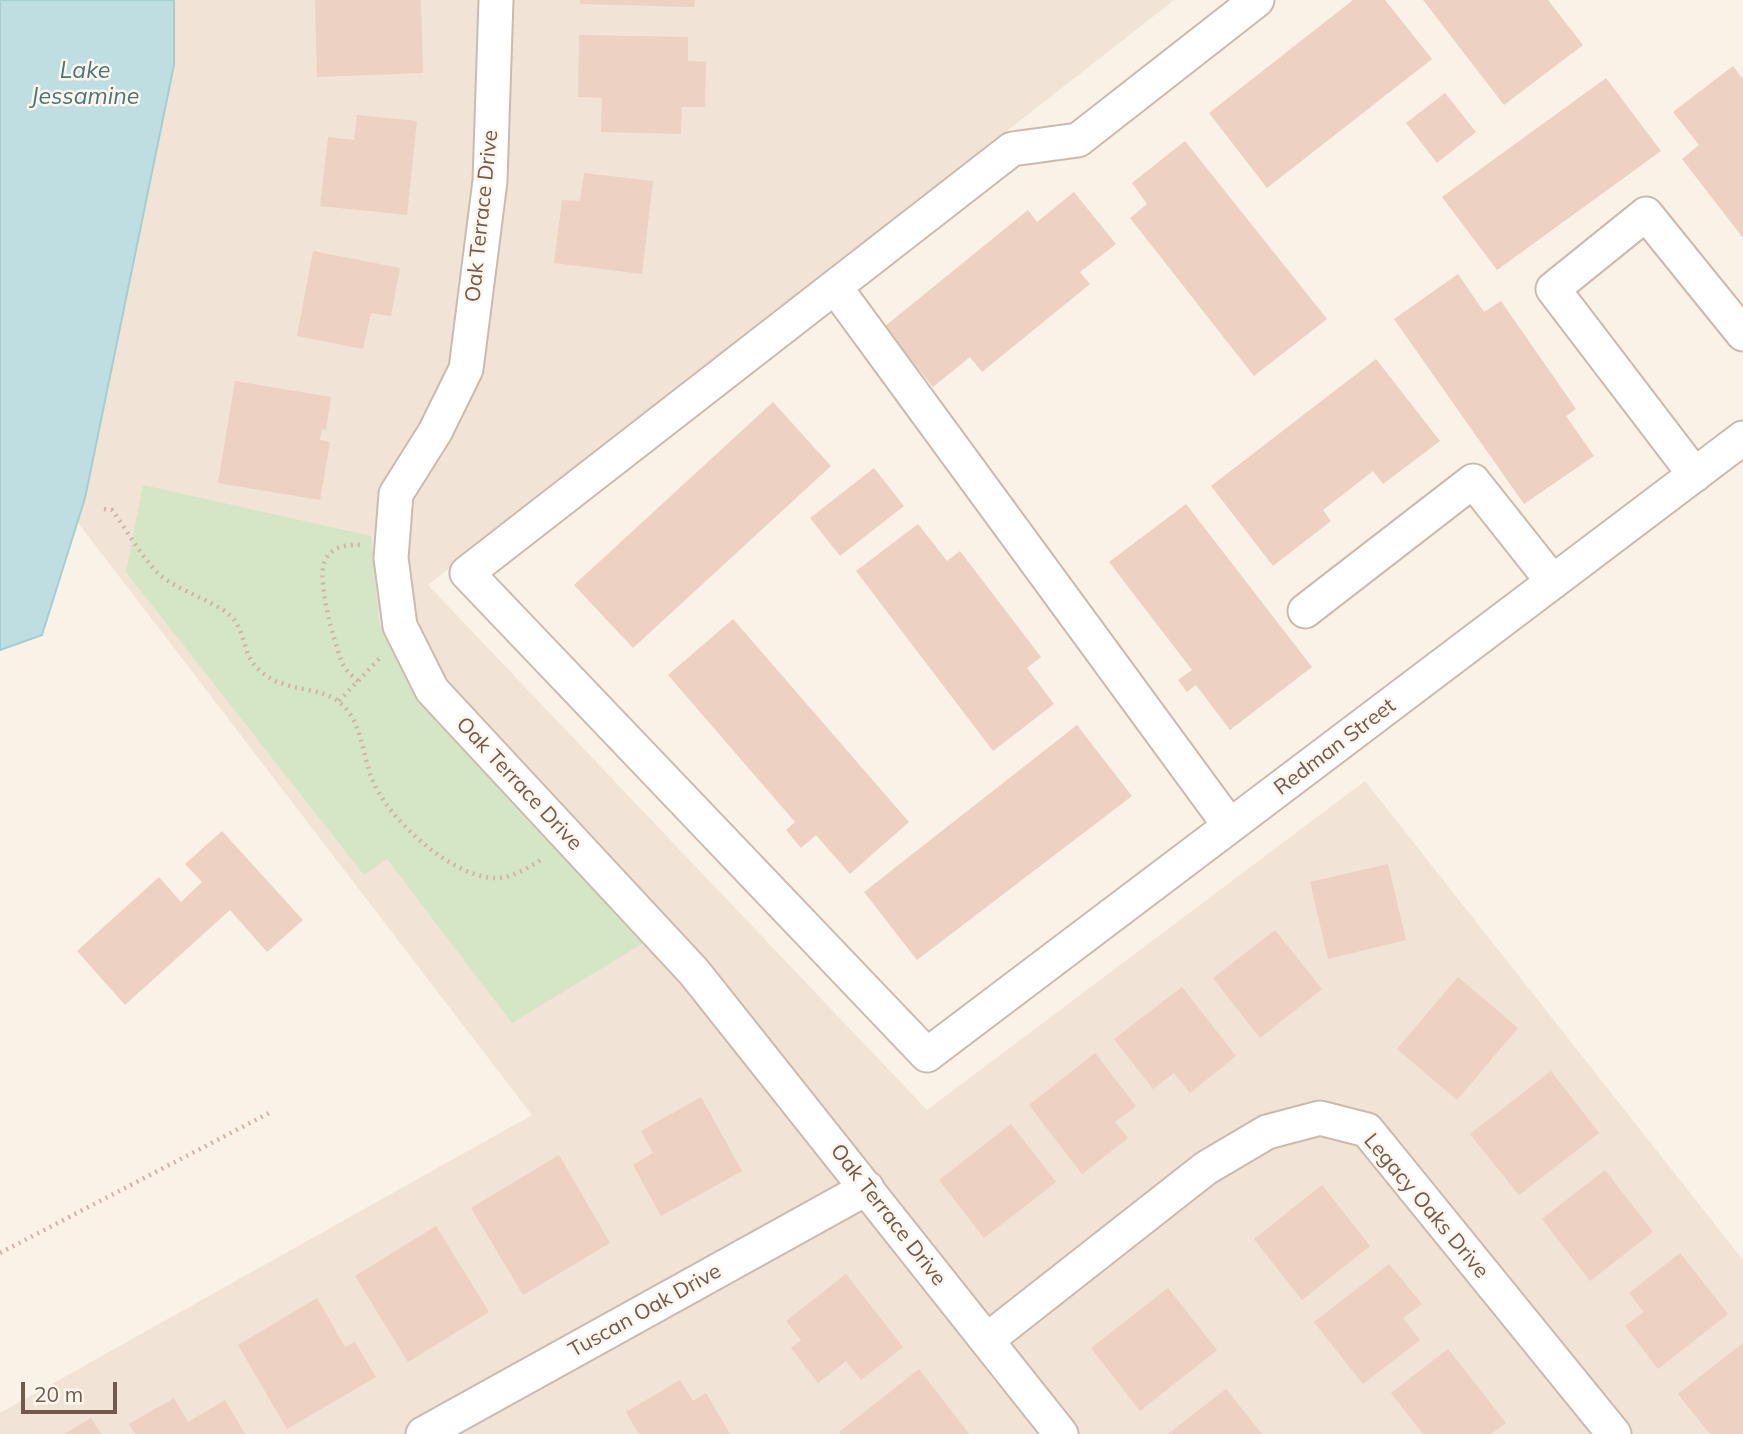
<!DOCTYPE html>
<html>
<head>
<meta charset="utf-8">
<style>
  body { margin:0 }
  #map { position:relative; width:1743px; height:1434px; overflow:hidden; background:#faf2e7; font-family:Mulish,sans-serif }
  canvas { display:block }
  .scale { position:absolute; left:21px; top:1382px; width:96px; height:32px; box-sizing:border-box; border:4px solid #71594e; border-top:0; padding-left:9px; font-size:21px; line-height:24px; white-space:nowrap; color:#71594e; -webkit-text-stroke:5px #fdf6ed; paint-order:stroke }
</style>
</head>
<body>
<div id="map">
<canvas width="1743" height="1434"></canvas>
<div class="scale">20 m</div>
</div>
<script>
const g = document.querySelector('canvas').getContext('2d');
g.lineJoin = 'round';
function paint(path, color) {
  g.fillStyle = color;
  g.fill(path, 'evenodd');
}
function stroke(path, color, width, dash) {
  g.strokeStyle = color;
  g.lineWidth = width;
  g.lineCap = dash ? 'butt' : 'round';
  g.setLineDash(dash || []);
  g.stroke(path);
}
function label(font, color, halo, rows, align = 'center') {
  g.font = font + ' Mulish,sans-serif';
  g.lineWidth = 5;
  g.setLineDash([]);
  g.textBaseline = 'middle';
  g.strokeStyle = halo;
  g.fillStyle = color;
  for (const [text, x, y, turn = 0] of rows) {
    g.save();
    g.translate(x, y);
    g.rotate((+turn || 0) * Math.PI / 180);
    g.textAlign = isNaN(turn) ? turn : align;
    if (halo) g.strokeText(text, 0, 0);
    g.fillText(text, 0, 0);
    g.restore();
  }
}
const residential = new Path2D(`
  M0 0H1174L428 585 927 1110 1365 781 1743 1260V1434H0V1413L532 1115 0 421Z`);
const green = new Path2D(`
  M143 485 371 536 379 622 407 680 645 942 512 1023 387 859 364 875 126 572Z`);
const water = new Path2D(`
  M0 0H174V65L85 498 42 635 0 650Z`);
const building = new Path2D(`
  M315 0H421L423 73 317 77Z
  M580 0H695L694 7 580 4Z
  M1353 0H1385L1432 59 1267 188 1209 113Z
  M1423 0H1548L1583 45 1504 105Z
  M579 35 688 37V61L706 62 705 107H682L681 134 601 132 602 98 578 97Z
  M1733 66 1743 79V238L1682 159 1699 145 1673 112Z
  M1606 78 1661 151 1497 270 1442 197Z
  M1445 93 1476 132 1437 163 1406 123Z
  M357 115 417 121 407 215 320 206 328 137 354 140Z
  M1185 141 1327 319 1254 376 1130 218 1147 204 1132 183Z
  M584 173 653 181 642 274 554 263 562 200 580 201Z
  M1074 192 1116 244 1080 272 1090 284 982 372 970 357 933 387 884 327 1028 210 1037 222Z
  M313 251 400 268 391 316 371 313 363 349 297 336Z
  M1458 274 1484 312 1501 301 1576 409 1566 416 1594 456 1524 504 1394 319Z
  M1376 359 1440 441 1383 484 1373 471 1323 510 1331 521 1273 566 1211 486Z
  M235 381 331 397 326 430 322 429 320 440 330 442 320 500 218 483Z
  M773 402 831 466 633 648 574 585Z
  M874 468 904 506 840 556 810 518Z
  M1186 504 1312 667 1230 730 1196 685 1187 692 1178 680 1192 670 1109 562Z
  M918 524 947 561 960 551 1041 657 1027 668 1054 704 993 751 856 571Z
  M733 619 909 822 850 874 816 835 801 848 786 830 795 822 668 675Z
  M1077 725 1132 796 917 960 864 892Z
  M222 831 303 920 267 952 230 910 125 1005 77 951 159 877 181 902 202 882 185 864Z
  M1388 864 1406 940 1328 959 1310 882Z
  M1275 930 1322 989 1260 1038 1213 978Z
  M1458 977 1518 1028 1457 1100 1397 1049Z
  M1182 987 1236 1056 1190 1093 1174 1073 1153 1089 1114 1039Z
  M1095 1053 1136 1106 1115 1122 1128 1138 1082 1174 1029 1105Z
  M1551 1071 1599 1133 1519 1195 1470 1134Z
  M701 1097 742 1171 661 1216 633 1165 653 1153 641 1131Z
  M1011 1124 1056 1182 984 1238 939 1180Z
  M559 1155 610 1243 523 1295 471 1208Z
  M1605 1170 1653 1232 1590 1281 1542 1219Z
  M1322 1185 1370 1246 1302 1300 1254 1239Z
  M436 1226 489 1312 408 1362 355 1276Z
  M1680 1253 1728 1314 1658 1369 1625 1326 1644 1312 1629 1293Z
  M1389 1264 1422 1304 1403 1318 1420 1340 1363 1384 1314 1322Z
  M846 1274 903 1347 861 1380 846 1361 818 1383 791 1348 801 1340 786 1321Z
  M1168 1288 1217 1350 1140 1411 1091 1348Z
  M317 1298 345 1347 355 1342 376 1377 287 1429 238 1345Z
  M1743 1343V1434H1710L1678 1394Z
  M1448 1349 1506 1423 1491 1434H1423L1391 1393Z
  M919 1369 969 1434H840L839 1432Z
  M680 1380 693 1401 706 1393 730 1434H639L626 1412Z
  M1226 1389 1262 1434H1168Z
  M174 1398 188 1422 225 1400 245 1434H135L129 1424Z
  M91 1418 101 1434H64Z`);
const path = new Path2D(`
  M104 509 112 510C127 530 141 557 159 574 178 592 223 603 235 621 250 645 240 659 270 678 291 691 322 688 339 702 362 720 362 754 372 779 387 818 452 878 496 878 513 878 529 867 544 858
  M358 681C351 675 344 669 341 660 333 637 318 585 324 563 329 547 347 544 360 545
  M339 701 379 659
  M0 1253 273 1111`);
const minor = new Path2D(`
  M496 0 490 181 466 369 435 432 396 494 391 558 400 626 432 690 694 972 1061 1434
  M1257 0 1078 140 1012 149 467 573 927 1055 1743 438
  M835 287 1230 826
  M1695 475 1553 289 1646 214 1743 334
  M1305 611 1473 481 1553 582
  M987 1340 1206 1168 1267 1132 1320 1118 1367 1130 1614 1434
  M423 1434 867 1188`);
const streetNames = [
  ["Oak Terrace Drive",482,216,-84],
  ["Redman Street",1335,747,-37],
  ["Oak Terrace Drive",519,784,47],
  ["Legacy Oaks Drive",1426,1206,50],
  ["Oak Terrace Drive",888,1215,52],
  ["Tuscan Oak Drive",645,1311,-29]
];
const waterNames = [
  ["Lake",85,71],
  ["Jessamine",85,97]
];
paint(residential, '#f1e3d6');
paint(green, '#d5e6c7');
paint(water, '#bedee2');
stroke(water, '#a5ced3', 2);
paint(building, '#edd1c2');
stroke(minor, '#cbbaae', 37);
stroke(path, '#d2b4a5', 4.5, [2, 5]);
stroke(minor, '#fff', 33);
label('21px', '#71594e', '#fdf6ed', streetNames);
label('italic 23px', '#47767b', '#fdf6ed', waterNames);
</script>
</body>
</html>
